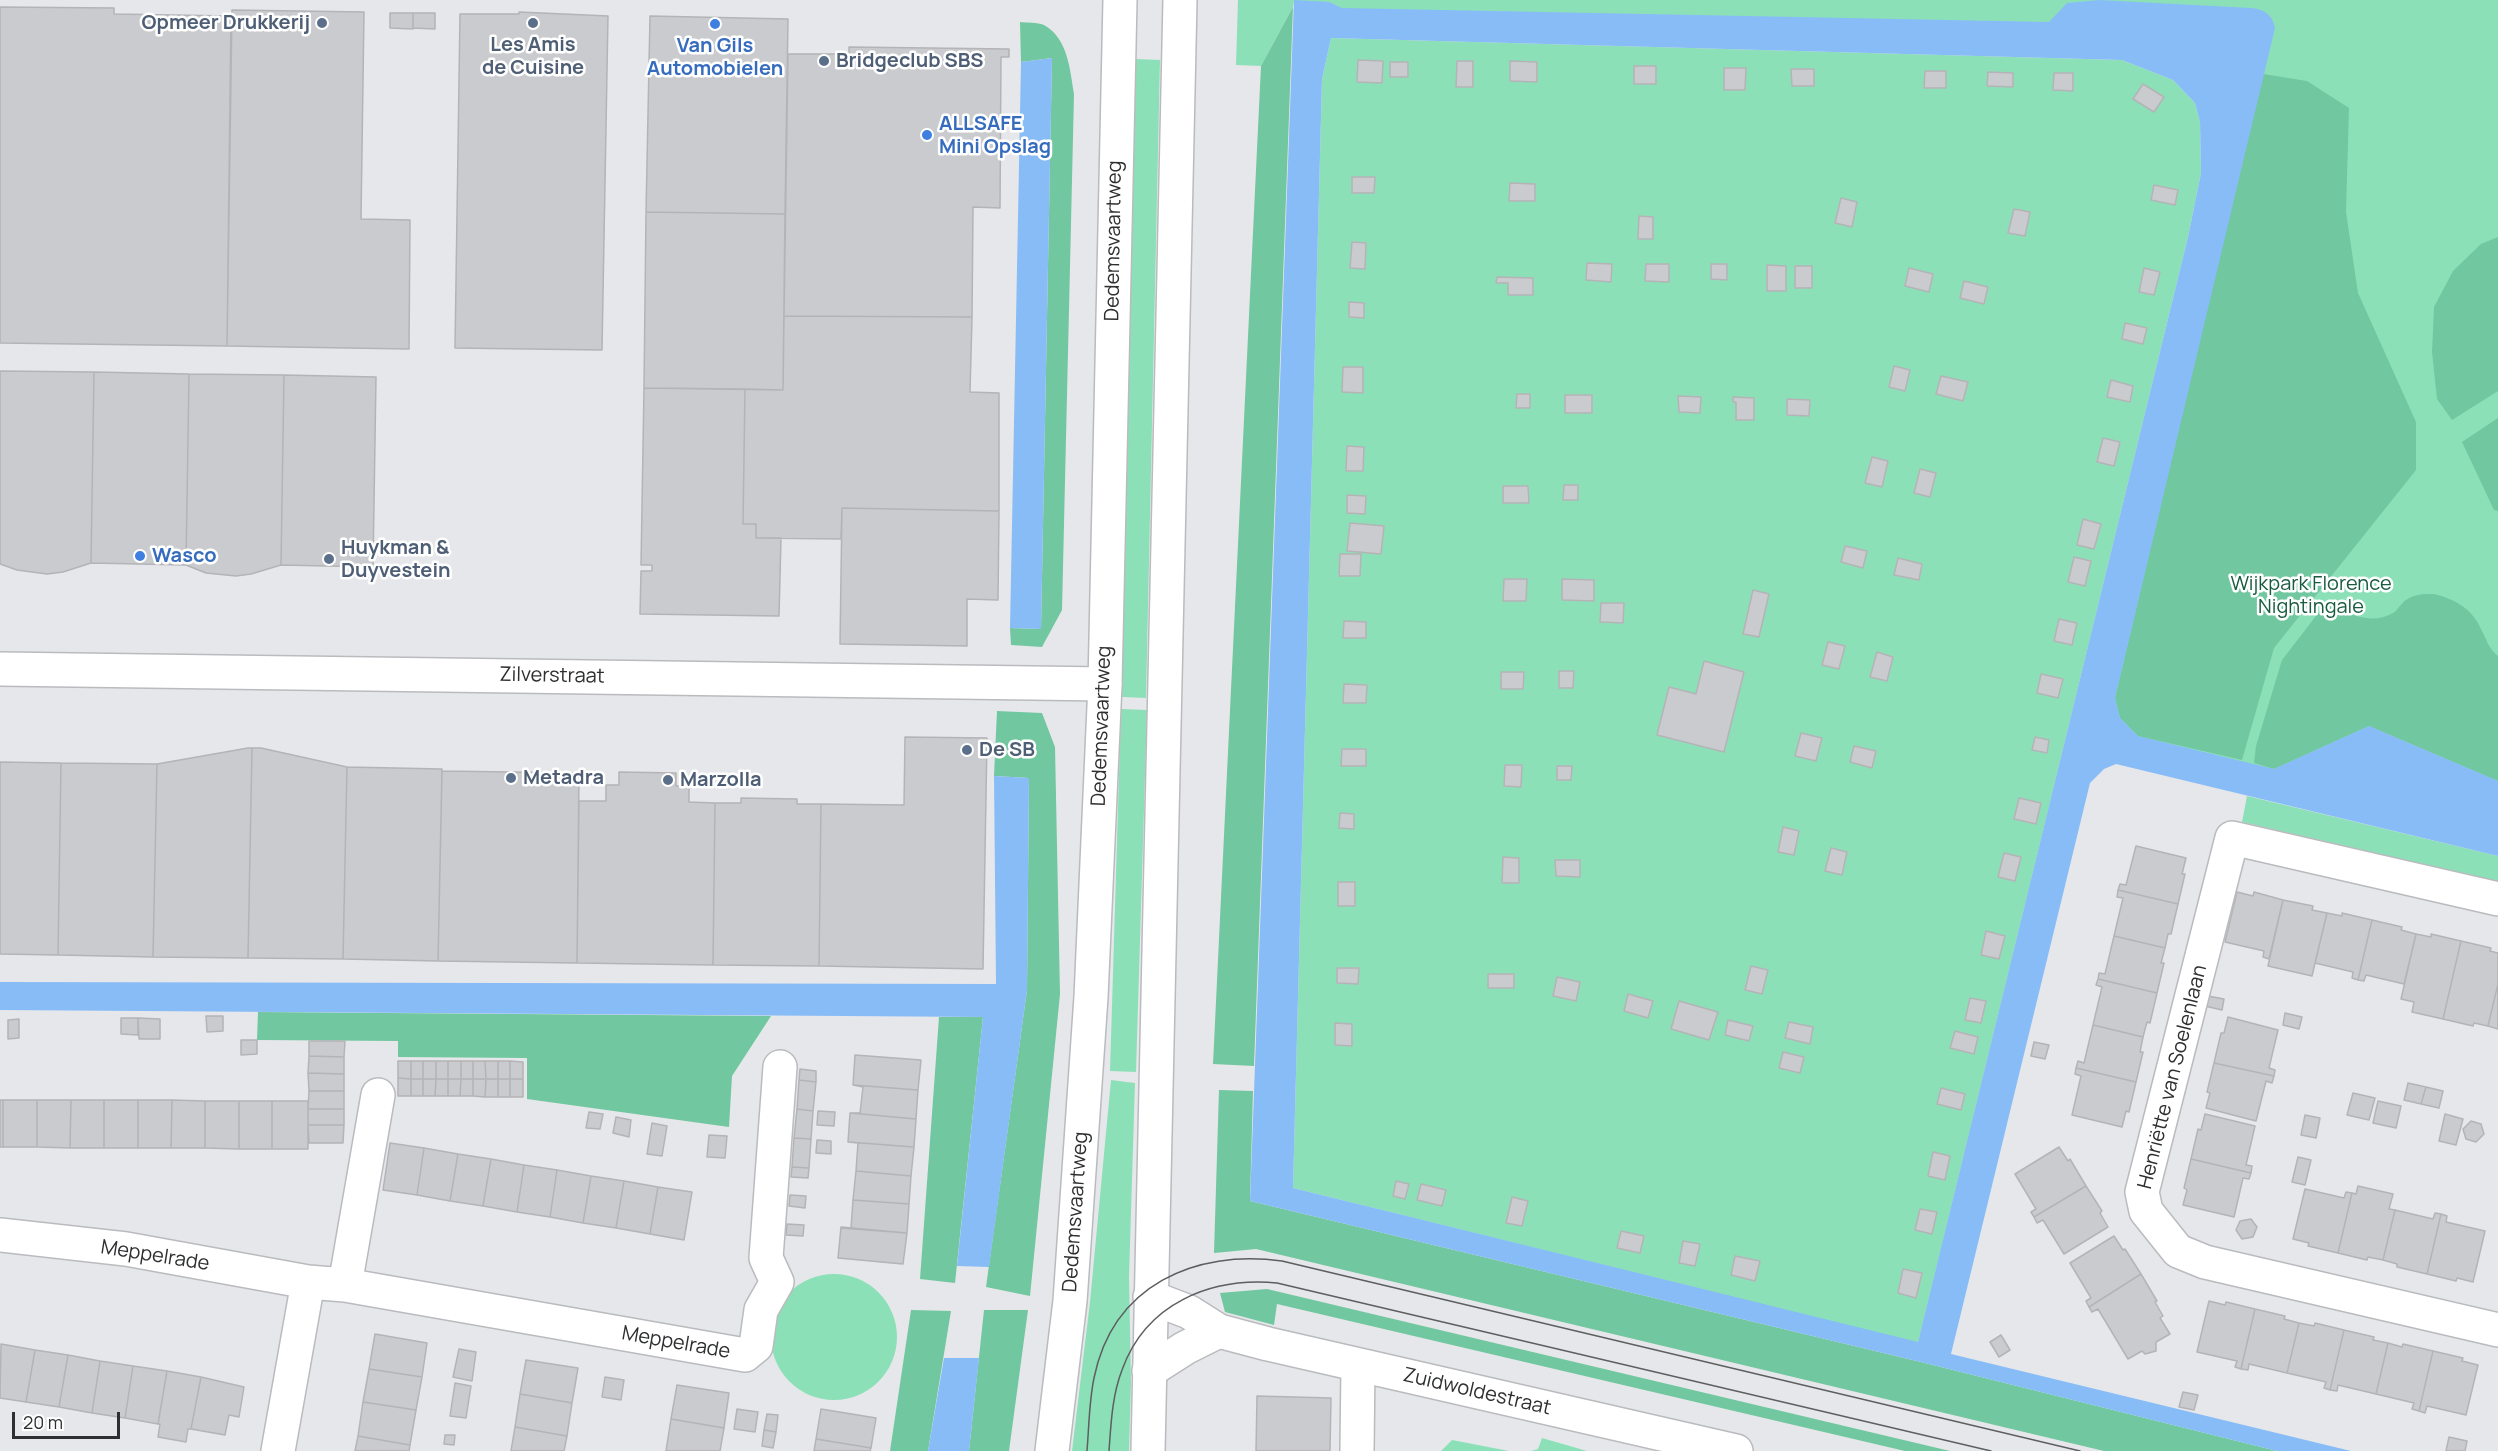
<!DOCTYPE html>
<html>
<head>
<meta charset="utf-8">
<style>
  body { margin:0 }
  #map { position:relative; width:2498px; height:1451px; overflow:hidden; background:#e6e7ea; font-family:Manrope,sans-serif }
  canvas { display:block }
  .scale { position:absolute; left:12px; top:1412px; width:108px; height:27px; box-sizing:border-box; border:3px solid #2e2f30; border-top:0; padding-left:8px; font-size:18px; line-height:21px; white-space:nowrap; color:#2e2f30; -webkit-text-stroke:4px #fff; paint-order:stroke }
</style>
</head>
<body>
<div id="map">
<canvas width="2498" height="1451"></canvas>
<div class="scale">20 m</div>
</div>
<script>
const g = document.querySelector('canvas').getContext('2d');
g.lineJoin = 'round';
function paint(path, color) {
  g.fillStyle = color;
  g.fill(path, 'evenodd');
}
function stroke(path, color, width, dash) {
  g.strokeStyle = color;
  g.lineWidth = width;
  g.lineCap = dash ? 'butt' : 'round';
  g.setLineDash(dash || []);
  g.stroke(path);
}
function label(font, color, halo, rows, align = 'center') {
  g.font = font + ' Manrope,sans-serif';
  g.lineWidth = 5;
  g.setLineDash([]);
  g.textBaseline = 'middle';
  g.strokeStyle = halo;
  g.fillStyle = color;
  for (const [text, x, y, turn = 0] of rows) {
    g.save();
    g.translate(x, y);
    g.rotate((+turn || 0) * Math.PI / 180);
    g.textAlign = isNaN(turn) ? turn : align;
    if (halo) g.strokeText(text, 0, 0);
    g.fillText(text, 0, 0);
    g.restore();
  }
}
const green = new Path2D(`
  M1238 0H2498V833L2085 735 2222 167 2208 98 2151 49 1297 22 1294 1 1293 7 1261 66 1236 65Z
  M1331 38 2122 60 2173 80 2195 103 2200 122 2201 173 2188 237 1918 1343 1293 1188 1322 79Z
  M1135 59 1160 60 1146 698 1122 697Z
  M1121 709 1147 710 1136 1072 1110 1071Z
  M2247 796 2498 856V882L2242 822Z
  M1111 1080 1135 1083 1129 1277 1131 1383 1129 1451H1072L1090 1302Z
  M771 1337a63 63 0 1 1 126 0a63 63 0 1 1-126 0Z
  M1542 1438 1587 1451H1531L1538 1449Z
  M1452 1440 1509 1451H1441Z`);
const forest = new Path2D(`
  M1293 7 1254 1066 1213 1064 1261 66Z
  M1020 22C1027 23 1037 22 1044 25 1068 38 1070 70 1074 94L1062 610 1042 647 1011 645 1010 628 1041 629 1052 58 1021 62Z
  M2263 74 2307 81 2349 108 2346 212 2358 293 2416 422V470L2274 648 2242 760 2138 736 2120 718 2115 698Z
  M2498 237V391L2452 420 2437 399 2432 352 2434 307 2453 271 2481 244Z
  M2498 418V511L2494 510 2462 442Z
  M2434 594C2454 599 2472 608 2481 629 2487 640 2488 648 2498 656V781L2369 726 2274 769 2254 763 2256 746 2282 660 2326 603C2347 613 2370 626 2393 613 2398 610 2401 603 2406 600 2415 594 2424 594 2434 594Z
  M997 711 1042 713 1055 747 1060 994 1030 1296 986 1287 1027 990 1029 778 994 776Z
  M258 1012 771 1016 732 1076 729 1127 527 1099V1058L398 1057V1041L257 1040Z
  M939 1017H983L955 1283 920 1279Z
  M1219 1090 1253 1091 1250 1201 1925 1363 2277 1451H2104L1256 1249 1214 1253Z
  M1267 1289 1950 1451H1905L1277 1304 1274 1325 1225 1312 1220 1293Z
  M911 1310 951 1311 928 1451H890Z
  M984 1310H1028L1009 1451H969Z`);
const water = new Path2D(`
  M1294 0 1329 2 1342 8 2049 22 2067 3 2099 0 2251 8C2264 9 2273 15 2275 28L2115 698 2120 718 2138 736 2274 769 2369 726 2498 781V856L2116 764 2104 769 2090 783 1951 1354 2351 1451H2277L1925 1363 1250 1201ZM1331 38 2122 60 2173 80 2195 103 2200 122 2201 173 2188 237 1918 1342 1293 1188 1322 79Z
  M1052 58 1041 629 1010 628 1021 62Z
  M994 776 1029 778 1027 990 989 1267 957 1266 983 1017 0 1010V982L996 984Z
  M944 1358H979L969 1451H928Z`);
const building = new Path2D(`
  M0 7 114 8V14L231 16 227 346 0 343Z
  M232 10 364 12 361 219 410 220 409 349 227 346Z
  M519 12 608 16 602 350 455 348 460 14H519Z
  M390 13H413V29L390 28Z
  M413 13H435V29L413 28Z
  M650 16 788 19 785 214 646 212Z
  M849 47 1009 49V57H1001L1000 208 973 207 972 317 784 316 788 54H849Z
  M1358 60 1383 61 1382 83 1357 82Z
  M1457 61H1473V87H1456Z
  M1510 61 1537 62V82L1510 81Z
  M1390 62H1408V77H1390Z
  M1634 66H1656V84H1634Z
  M1724 68H1746L1745 90H1724Z
  M1791 69H1814V86H1792Z
  M1925 71H1946V88H1924Z
  M1988 72 2013 73V87L1987 86Z
  M2054 73H2073V91L2053 90Z
  M2143 84 2164 97 2154 112 2133 99Z
  M1352 177H1375L1374 193H1352Z
  M1510 183 1535 184V201H1509Z
  M2154 185 2178 190 2175 205 2151 200Z
  M1841 198 1857 202 1852 227 1835 223Z
  M2014 209 2030 212 2025 236 2008 233Z
  M646 212 785 214 783 390 644 388Z
  M1639 216 1653 217V239H1638Z
  M1352 242 1366 243 1365 269 1350 268Z
  M1587 263 1612 264 1611 282 1586 280Z
  M1646 264H1669V282L1645 281Z
  M1711 264H1727V280L1711 279Z
  M1767 265 1786 266V291H1767Z
  M1795 266H1812V288H1795Z
  M1909 268 1933 274 1929 292 1905 286Z
  M2144 268 2160 272 2154 295 2139 292Z
  M1497 277 1533 278V295H1508V283H1496Z
  M1964 281 1988 287 1984 304 1960 298Z
  M1349 302 1364 303V318L1349 317Z
  M784 316 972 317 970 392 999 393V511L842 508 841 539 756 538V524H743L745 389 783 390Z
  M2125 323 2147 328 2143 344 2122 339Z
  M1894 366 1910 370 1905 391 1889 387Z
  M1343 367H1363V393L1342 392Z
  M0 371 94 372 91 563 63 572 47 574 17 570 0 564Z
  M94 372 189 374 186 565 91 563Z
  M189 374 284 375 281 565 251 574 236 576 206 573 186 565Z
  M284 375 376 377 373 567 281 565Z
  M1941 376 1968 382 1963 401 1936 394Z
  M2111 380 2133 386 2130 402 2107 397Z
  M644 388 745 389 743 524H756V538H781L779 616 640 614 641 571H652V565H641Z
  M1517 394H1530V408H1516Z
  M1565 395H1592V413H1565Z
  M1678 396 1701 397 1700 413 1679 412Z
  M1733 397 1754 398V420H1736V402H1733Z
  M1787 399 1810 400 1809 416 1787 415Z
  M2103 438 2120 442 2114 466 2097 462Z
  M1347 446 1364 447 1363 471H1346Z
  M1872 457 1888 461 1882 487 1865 483Z
  M1920 469 1936 473 1930 497 1914 493Z
  M1564 485H1578V500H1563Z
  M1503 486H1528L1529 503H1503Z
  M1347 495 1366 496 1365 514 1347 513Z
  M842 508 999 511 998 600 967 599V646L840 644Z
  M2083 519 2101 524 2094 549 2077 545Z
  M1350 523 1384 526 1381 554 1347 551Z
  M1845 546 1867 551 1863 568 1841 562Z
  M1340 554H1361L1360 576H1339Z
  M2074 557 2091 561 2085 586 2068 582Z
  M1898 558 1922 564 1919 580 1894 575Z
  M1504 579H1527L1526 601H1503Z
  M1562 579 1594 580V601L1562 600Z
  M1753 590 1769 594 1759 637 1743 634Z
  M1601 603H1624L1623 623 1600 622Z
  M2059 619 2077 623 2072 645 2054 641Z
  M1344 621 1366 622V638H1343Z
  M1828 642 1845 646 1839 669 1822 665Z
  M1877 652 1893 657 1887 681 1870 677Z
  M1704 661 1744 672 1724 752 1657 735 1669 687 1696 694Z
  M1559 671H1574L1573 688H1559Z
  M1501 672H1524L1523 689H1501Z
  M2041 674 2063 679 2058 698 2037 693Z
  M1344 684 1367 685 1366 703H1343Z
  M1801 733 1822 738 1816 761 1795 756Z
  M905 737 987 738 983 969 819 966 821 804 904 805Z
  M2035 737 2049 740 2047 753 2032 750Z
  M1854 746 1876 751 1872 768 1850 762Z
  M248 748H252L248 958 153 957 157 764Z
  M252 748H261L347 767 343 959 248 958Z
  M1342 749H1366V766H1341Z
  M0 762 61 763 58 955 0 954Z
  M61 763 157 764 153 957 58 955Z
  M1505 765H1522L1521 787 1504 786Z
  M1557 766H1572L1571 780H1557Z
  M347 767 442 769 438 961 343 959Z
  M442 771 579 773 577 963 438 961Z
  M619 772 676 773V786H689V802L715 803 713 965 577 963 579 801H606V785H619Z
  M741 798 797 799V804H821L819 966 713 965 715 803H741Z
  M2019 798 2041 803 2036 824 2014 819Z
  M1340 813 1354 814V829L1339 828Z
  M1783 827 1799 831 1794 855 1778 852Z
  M2136 846 2186 858 2182 874H2185L2178 904 2118 890 2120 884 2126 885Z
  M1831 848 1847 852 1842 875 1825 871Z
  M2004 853 2021 857 2015 881 1998 877Z
  M1503 857 1519 858V883H1502Z
  M1555 860H1580V877L1556 876Z
  M1338 882H1355V906H1338Z
  M2118 890 2178 904 2171 934H2168L2165 948 2114 936 2123 898 2117 897Z
  M2237 892 2253 896 2254 892 2283 900 2269 959 2263 957 2264 951 2225 942Z
  M2283 900 2313 906 2312 910 2327 913 2312 976 2268 966Z
  M2327 913 2342 916V913L2372 920 2358 980 2352 978 2353 972 2315 963Z
  M2372 920 2402 927 2401 930 2416 934 2404 984 2366 975 2364 981 2358 980Z
  M1986 931 2005 936 1999 959 1981 955Z
  M2416 934 2431 937V934L2461 941 2443 1019 2412 1012 2414 1002 2401 999Z
  M2114 936 2165 948 2161 963H2164L2157 993 2098 979 2099 973 2105 974Z
  M2461 941 2491 948 2490 951 2498 953V984L2488 1026 2474 1023 2473 1026 2443 1019Z
  M1751 966 1768 970 1762 994 1745 990Z
  M1337 968H1359L1358 984 1337 983Z
  M1488 974H1514V988H1488Z
  M1557 977 1580 982 1576 1001 1553 996Z
  M2098 979 2157 993 2150 1023 2147 1022 2143 1037 2093 1025 2102 987 2096 985Z
  M2498 984V1029L2488 1026Z
  M1628 994 1653 1001 1648 1018 1624 1011Z
  M2208 996 2224 999 2222 1010 2205 1006Z
  M1970 998 1986 1001 1981 1023 1965 1020Z
  M1679 1001 1718 1012 1709 1040 1671 1029Z
  M2285 1013 2302 1017 2299 1029 2283 1025Z
  M206 1016H223V1031L207 1032Z
  M2228 1017 2278 1030 2269 1068 2275 1070 2274 1076 2214 1063 2221 1033H2224Z
  M121 1018H138V1035L121 1034Z
  M138 1018 160 1019V1039H139Z
  M19 1019V1038L8 1039V1020Z
  M1728 1020 1753 1026 1749 1041 1725 1035Z
  M1789 1022 1813 1027 1810 1044 1785 1038Z
  M1335 1023 1352 1024V1046L1335 1045Z
  M2093 1025 2143 1037 2140 1052H2143L2136 1082 2076 1068 2078 1061 2084 1063Z
  M1955 1031 1978 1037 1974 1054 1950 1048Z
  M241 1040H257V1054L241 1055Z
  M309 1041H345L344 1057 309 1056Z
  M2034 1042 2049 1045 2045 1059 2031 1056Z
  M1783 1052 1804 1057 1800 1073 1779 1068Z
  M855 1055 921 1060 918 1090 853 1085Z
  M309 1056 344 1057V1074L308 1073Z
  M398 1061H411V1079L398 1078Z
  M411 1061H423V1079H411Z
  M423 1061H436V1079H423Z
  M436 1061H448V1079H436Z
  M448 1061H461V1079H448Z
  M461 1061H473V1079H461Z
  M473 1061H485L486 1079H473Z
  M485 1061H498V1079H486Z
  M498 1061H510V1079H498Z
  M510 1061 523 1062V1079H510Z
  M2214 1063 2274 1076 2272 1083 2266 1081 2256 1121 2206 1108 2210 1093 2207 1092Z
  M2076 1068 2136 1082 2129 1112 2126 1111 2122 1127 2072 1115 2081 1076 2075 1074Z
  M800 1069 816 1071V1082L799 1080Z
  M308 1073 344 1074V1091H309Z
  M398 1078 411 1079V1096H398Z
  M411 1079H423V1096H411Z
  M423 1079H436L435 1096H423Z
  M436 1079H448V1096H435Z
  M448 1079H461L460 1096H448Z
  M461 1079H473V1096H460Z
  M473 1079H486L485 1097 473 1096Z
  M486 1079H498V1097H485Z
  M498 1079H510V1097H498Z
  M510 1079H523V1097H510Z
  M799 1080 816 1082 813 1111 797 1109Z
  M2408 1083 2426 1087 2421 1104 2404 1100Z
  M853 1085 918 1090 916 1119 850 1113H860L863 1087Z
  M2426 1087 2443 1091 2439 1108 2421 1104Z
  M1941 1088 1965 1094 1961 1110 1937 1104Z
  M309 1091H344V1109H308Z
  M2353 1093 2375 1098 2369 1120 2347 1115Z
  M0 1100H3V1147H0Z
  M3 1100H37V1147H3Z
  M37 1100H71L70 1148 37 1147Z
  M71 1100H104V1148H70Z
  M104 1100H138V1148H104Z
  M138 1100H172L171 1148H138Z
  M172 1100 205 1101V1148H171Z
  M205 1101H239V1149L205 1148Z
  M239 1101H272V1149H239Z
  M272 1101H308V1149H272Z
  M2378 1101 2401 1106 2396 1128 2373 1123Z
  M308 1109H344V1125H308Z
  M797 1109 813 1111 811 1139 794 1138Z
  M818 1111 835 1112 834 1126 817 1125Z
  M589 1112 603 1114 600 1129 586 1128Z
  M850 1113 916 1119 914 1147 848 1142Z
  M2205 1114 2255 1126 2246 1165 2252 1166 2251 1173 2191 1159 2198 1129 2201 1130Z
  M2445 1114 2463 1119 2456 1145 2439 1141Z
  M2305 1115 2320 1118 2316 1138 2301 1135Z
  M616 1117 631 1120 629 1137 613 1133Z
  M2471 1121 2481 1124 2484 1134 2476 1142 2466 1139 2463 1129Z
  M652 1123 667 1126 662 1156 647 1154Z
  M308 1125H344L343 1143H309Z
  M709 1135 727 1136 725 1158 707 1157Z
  M794 1138 811 1139 809 1168 792 1167Z
  M817 1140 831 1141V1154L816 1153Z
  M848 1142 914 1147 911 1176 856 1171 858 1143Z
  M390 1143 424 1148 417 1195 383 1190Z
  M2059 1147 2068 1161 2070 1159 2086 1186 2034 1217 2031 1212 2036 1209 2015 1174Z
  M424 1148 458 1154 450 1201 417 1195Z
  M1933 1152 1950 1156 1945 1180 1928 1176Z
  M458 1154 491 1159 483 1206 450 1201Z
  M2298 1157 2311 1160 2305 1185 2292 1182Z
  M491 1159 524 1165 517 1212 483 1206Z
  M2191 1159 2251 1173 2249 1179 2243 1178 2234 1217 2183 1205 2187 1190 2184 1188Z
  M524 1165 557 1170 550 1217 517 1212Z
  M792 1167 809 1168 808 1178 791 1177Z
  M557 1170 591 1176 583 1223 550 1217Z
  M856 1171 911 1176 909 1204 853 1200Z
  M591 1176 624 1181 616 1228 583 1223Z
  M624 1181 658 1187 650 1234 616 1228Z
  M1396 1181 1409 1184 1405 1199 1393 1196Z
  M1421 1184 1446 1190 1442 1206 1417 1200Z
  M2086 1186 2102 1211 2100 1213 2108 1227 2064 1254 2043 1220 2037 1223 2034 1217Z
  M2358 1186 2393 1194 2389 1209 2395 1210 2383 1260 2368 1257 2367 1260 2338 1253 2352 1193 2356 1194Z
  M658 1187 692 1192 684 1240 650 1234Z
  M2305 1189 2344 1198 2346 1192 2352 1193 2338 1253 2308 1246 2309 1243 2293 1239Z
  M790 1195 806 1196 805 1208 789 1206Z
  M1512 1197 1528 1201 1522 1226 1506 1223Z
  M853 1200 909 1204 907 1233 841 1228H851Z
  M1920 1209 1937 1212 1932 1234 1915 1230Z
  M2395 1210 2433 1219 2435 1213 2441 1214 2427 1274 2397 1267V1264L2383 1260Z
  M2441 1214 2447 1216 2446 1222 2485 1231 2473 1282 2457 1278 2456 1281 2427 1274Z
  M2251 1219 2257 1227 2253 1237 2242 1239 2236 1230 2240 1221Z
  M787 1224 804 1225 803 1236 786 1235Z
  M841 1227 907 1233 903 1264 838 1258Z
  M1621 1231 1644 1236 1640 1253 1617 1248Z
  M2114 1236 2123 1250 2125 1249 2141 1274 2089 1307 2086 1301 2091 1298 2070 1263Z
  M1683 1241 1700 1244 1695 1266 1679 1263Z
  M1735 1256 1760 1261 1755 1281 1731 1275Z
  M1903 1269 1922 1273 1916 1298 1898 1293Z
  M2141 1274 2157 1301 2155 1302 2163 1316 2160 1318 2170 1334 2156 1342V1351L2145 1354 2142 1351 2128 1359 2098 1309 2092 1312 2089 1307Z
  M2209 1301 2225 1305 2226 1302 2255 1309 2241 1369 2235 1367 2237 1361 2197 1352Z
  M2255 1309 2285 1316 2284 1319 2299 1323 2287 1373 2249 1364 2248 1370 2241 1369Z
  M2299 1323 2314 1326 2315 1323 2344 1330 2330 1390 2324 1388 2326 1382 2287 1373Z
  M2344 1330 2374 1337 2373 1340 2388 1343 2376 1394 2338 1385 2337 1391 2330 1390Z
  M375 1334 427 1343 422 1377 369 1369Z
  M2001 1335 2010 1350 1999 1357 1990 1342Z
  M2388 1343 2402 1347 2403 1344 2433 1351 2419 1411 2412 1409 2414 1403 2376 1394Z
  M1 1344 35 1350 26 1402 0 1398Z
  M459 1349 476 1352 472 1381 453 1377Z
  M35 1350 68 1355 59 1407 26 1402Z
  M2433 1351 2463 1358 2462 1361 2478 1365 2466 1415 2427 1406 2425 1413 2419 1411Z
  M68 1355 100 1361 92 1413 59 1407Z
  M526 1360 578 1368 572 1403 520 1394Z
  M100 1361 133 1366 125 1418 92 1413Z
  M133 1366 167 1371 158 1424 125 1418Z
  M369 1369 422 1377 416 1410 363 1402Z
  M167 1371 201 1377 191 1429H188L186 1442 158 1437 160 1424H158Z
  M201 1377 244 1387 239 1417 229 1415 225 1435 191 1429Z
  M605 1377 624 1380 621 1400 602 1397Z
  M455 1383 471 1386 466 1418 450 1416Z
  M677 1385 729 1393 724 1428 671 1419Z
  M2183 1392 2198 1395 2194 1410 2179 1407Z
  M520 1394 572 1403 567 1436 515 1427Z
  M1257 1396 1331 1398 1330 1451H1256Z
  M363 1402 416 1410 410 1445 358 1436Z
  M737 1409 758 1412 755 1432 734 1429Z
  M821 1409 876 1418 871 1448 816 1439Z
  M767 1414 778 1415 776 1432 764 1430Z
  M671 1419 724 1428 720 1451H666Z
  M515 1427 567 1436 564 1451H511Z
  M764 1430 776 1432 773 1448 762 1446Z
  M445 1435H455L454 1445 444 1444Z
  M358 1436 410 1445 409 1451H355Z
  M2449 1437 2467 1441 2465 1451H2446Z
  M816 1439 871 1448 870 1451H814Z`);
const minor = new Path2D(`
  M0 669 1105 684
  M2498 899 2232 838 2142 1192 2146 1211 2178 1251 2205 1262 2498 1330
  M0 1235 126 1249 308 1282 345 1285 745 1355 756 1346 761 1310 777 1282 766 1258 780 1067
  M345 1285 378 1095
  M1150 1297 1189 1312 1219 1331 1268 1344 1736 1451
  M1149 1371 1185 1348 1219 1331
  M278 1451 308 1282
  M1357 1451 1358 1365`);
const major = new Path2D(`
  M1052 1451 1070 1301 1091 997 1105 684 1120 0
  M1148 1451 1180 0`);
const tram = new Path2D(`
  M1087 1451C1089 1427 1089 1402 1094 1378 1113 1285 1195 1249 1282 1261L2080 1451
  M1109 1451C1111 1424 1112 1396 1122 1370 1146 1303 1211 1277 1277 1283L1991 1451`);
const markers = [
  [322,23,6,"#5c6f8a"],
  [533,23,6,"#5c6f8a"],
  [715,24,6,"#3f7fe0"],
  [824,61,6,"#5c6f8a"],
  [927,135,6,"#3f7fe0"],
  [140,556,6,"#3f7fe0"],
  [329,559,6,"#5c6f8a"],
  [967,750,6,"#5c6f8a"],
  [511,778,6,"#5c6f8a"],
  [668,780,6,"#5c6f8a"]
];
const serviceNames = [
  ["Opmeer Drukkerij",310,23,"right"],
  ["Les Amis",533,45,"center"],
  ["de Cuisine",533,68,"center"],
  ["Bridgeclub SBS",836,61],
  ["Huykman &",341,548],
  ["Duyvestein",341,571],
  ["De SB",979,750],
  ["Metadra",523,778],
  ["Marzolla",680,780]
];
const shopNames = [
  ["Van Gils",715,46,"center"],
  ["Automobielen",715,69,"center"],
  ["ALLSAFE",939,124],
  ["Mini Opslag",939,147],
  ["Wasco",152,556]
];
const streetNames = [
  ["Dedemsvaartweg",1114,241,-89],
  ["Zilverstraat",552,676,1],
  ["Dedemsvaartweg",1102,726,-88],
  ["Henriëtte van Soelenlaan",2173,1077,-76],
  ["Dedemsvaartweg",1076,1212,-86],
  ["Meppelrade",155,1256,9],
  ["Meppelrade",676,1343,10],
  ["Zuidwoldestraat",1477,1392,13]
];
const parkNames = [
  ["Wijkpark Florence",2311,584],
  ["Nightingale",2311,607]
];
paint(green, '#8ce0b8');
paint(forest, '#71c79f');
paint(water, '#88bcf7');
paint(building, '#cacbce');
stroke(building, '#b4b4b7', 1.5);
stroke(minor, '#babbbe', 36);
stroke(major, '#babbbe', 36);
stroke(minor, '#fff', 33);
stroke(major, '#fff', 33);
stroke(tram, '#5d5e60', 1.5);
for (const [x, y, r, color] of markers) {
  const dot = new Path2D();
  dot.arc(x, y, r, 0, 2 * Math.PI);
  g.fillStyle = color;
  g.fill(dot);
  stroke(dot, '#fff', 2);
}
label('bold 20px', '#4e5e75', '#fff', serviceNames, 'left');
label('bold 20px', '#366cbe', '#fff', shopNames, 'left');
label('20px', '#2e2f30', '#fff', streetNames);
label('20px', '#195b41', '#fff', parkNames);
</script>
</body>
</html>
